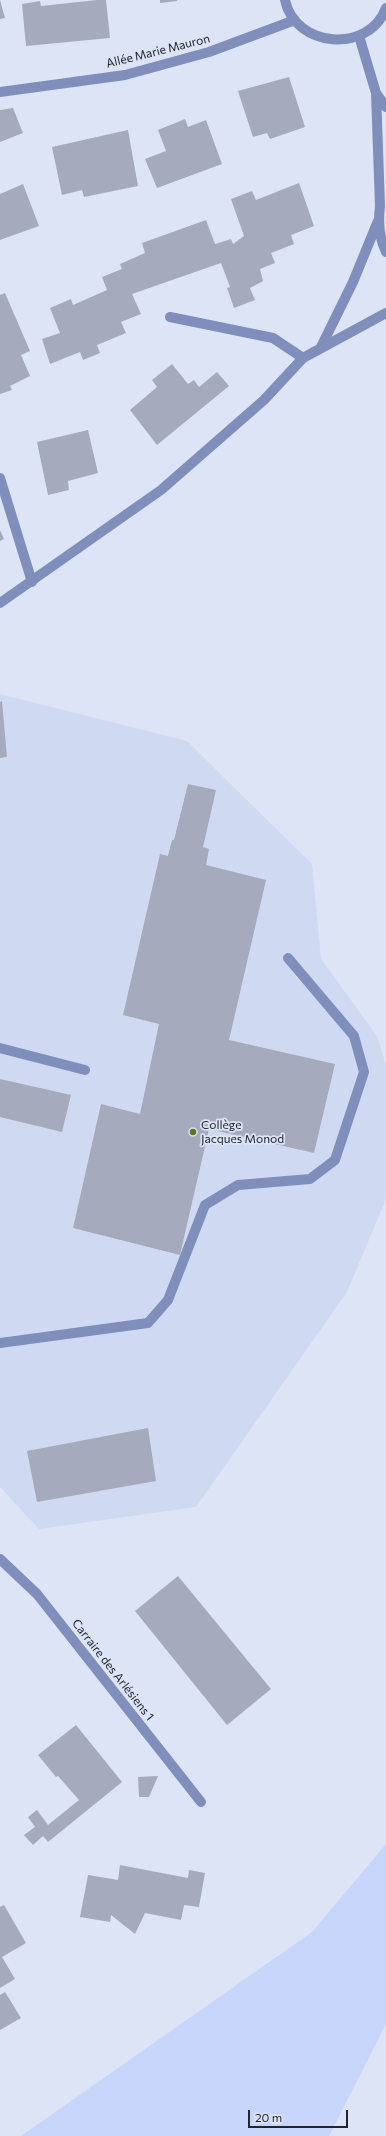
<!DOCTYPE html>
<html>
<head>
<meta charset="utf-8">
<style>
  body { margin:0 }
  #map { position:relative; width:386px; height:2136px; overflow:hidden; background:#dde4f6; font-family:Commissioner,sans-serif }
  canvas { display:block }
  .scale { position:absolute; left:248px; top:2110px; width:100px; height:18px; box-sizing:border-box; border:2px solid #21242a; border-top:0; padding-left:5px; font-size:12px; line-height:14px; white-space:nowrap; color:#21242a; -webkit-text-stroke:3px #dde4f6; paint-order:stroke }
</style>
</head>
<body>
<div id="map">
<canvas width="386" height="2136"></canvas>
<div class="scale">20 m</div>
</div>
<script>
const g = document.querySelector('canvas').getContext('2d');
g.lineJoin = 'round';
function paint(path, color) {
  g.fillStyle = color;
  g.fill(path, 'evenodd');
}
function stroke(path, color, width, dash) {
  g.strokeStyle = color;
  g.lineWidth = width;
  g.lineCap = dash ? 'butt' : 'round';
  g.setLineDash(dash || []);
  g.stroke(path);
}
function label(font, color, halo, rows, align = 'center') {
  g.font = font + ' Commissioner,sans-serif';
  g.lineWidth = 3.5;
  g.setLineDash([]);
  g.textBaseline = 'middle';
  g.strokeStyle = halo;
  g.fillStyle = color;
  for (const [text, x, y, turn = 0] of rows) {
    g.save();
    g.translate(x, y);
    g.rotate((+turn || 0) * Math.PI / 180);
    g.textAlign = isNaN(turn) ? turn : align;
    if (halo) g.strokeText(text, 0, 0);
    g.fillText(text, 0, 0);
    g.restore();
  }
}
const built = new Path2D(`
  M0 694 187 741 312 864 321 959 377 1036 386 1065V1199L347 1292 196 1507 39 1529 0 1487Z`);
const green = new Path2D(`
  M386 1844V2024L329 2136H21L312 1932Z`);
const building = new Path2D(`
  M0 0 5 18 0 19Z
  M97 0H106L110 38 26 46 22 4 40 1 41 6Z
  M160 0H177V1L160 3Z
  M289 77 305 127 270 139 267 133 253 137 238 91Z
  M13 108 23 133 0 142V110Z
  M185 119 188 127 206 120 222 164 157 188 145 159 166 151 158 130Z
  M128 130 138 186 84 197 82 190 62 195 52 147Z
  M299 183 314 226 291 235 294 244 271 253 275 263 260 269 263 281 250 288 255 300 234 308 227 288 230 287 221 263 132 294 141 314 121 322 126 333 97 345 100 353 83 360 80 352 50 364 42 339 60 333 50 308 71 299 73 305 107 290 102 277 122 269 120 264 145 253 142 243 206 220 215 244 231 239 233 244 244 236 231 199 252 191 256 200Z
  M23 184 39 226 0 240V194Z
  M5 293 30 351 21 355 30 376 10 386 12 390 0 394V295Z
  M172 364 188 384 194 380 199 387 217 372 229 386 157 445 130 410 157 387 152 380Z
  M88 430 98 473 68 481 69 490 48 495 37 442Z
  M0 530 4 539 0 541Z
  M2 701 7 757 0 758V702Z
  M188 784 216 790 203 847 209 849 206 865 266 880 229 1040 335 1064 314 1153 209 1129 180 1255 73 1228 101 1104 140 1114 159 1024 123 1015 160 854 168 856 172 840H174Z
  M0 1079 71 1095 62 1132 0 1117Z
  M148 1428 156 1481 37 1502 27 1451Z
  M178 1576 271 1689 227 1725 135 1611Z
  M76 1725 122 1782 48 1842 43 1836 33 1845 24 1835 35 1827 28 1817 37 1810 48 1825 79 1800 58 1776 56 1777 38 1755Z
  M158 1776 149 1797H139L138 1777Z
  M120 1865 188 1878 189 1870 205 1873 199 1907 184 1905 181 1920 145 1913 135 1934 111 1915 110 1922 80 1917 88 1875 118 1880Z
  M4 1905 26 1943 2 1957 15 1979 0 1988V1907Z
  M5 1992 21 2018 0 2030V1995Z`);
const minor = new Path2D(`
  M285 0C295 48 369 54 386 8
  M359 36 376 93 380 206C378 222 379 238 386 252
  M0 92 125 75 209 52 295 20
  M376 93 386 107
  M170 317 273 338 303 358
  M321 347 353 282 378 221
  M0 478 32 582
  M0 603 161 490 264 400 303 358 386 313
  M0 1048 85 1070
  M0 1343 148 1323 168 1300 205 1205 238 1185 310 1179 335 1160 364 1072 354 1036 288 958
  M0 1559 37 1594 201 1802`);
const markers = [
  [193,1132,4,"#617220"]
];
const streetNames = [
  ["Allée Marie Mauron",158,51,-14],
  ["Carraire des Arlésiens 1",113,1670,52]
];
const poiNames = [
  ["Collège",201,1125],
  ["Jacques Monod",201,1139]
];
paint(built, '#d0d9f2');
paint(green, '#c8d5fa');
paint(building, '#a5abbc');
stroke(minor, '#7f8ebb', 10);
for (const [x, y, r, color] of markers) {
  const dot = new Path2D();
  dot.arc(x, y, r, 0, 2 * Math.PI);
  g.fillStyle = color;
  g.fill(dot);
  stroke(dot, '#dde4f6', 1.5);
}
label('12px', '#21242a', '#dde4f6', streetNames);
label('12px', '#21242a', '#dde4f6', poiNames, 'left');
</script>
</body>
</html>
